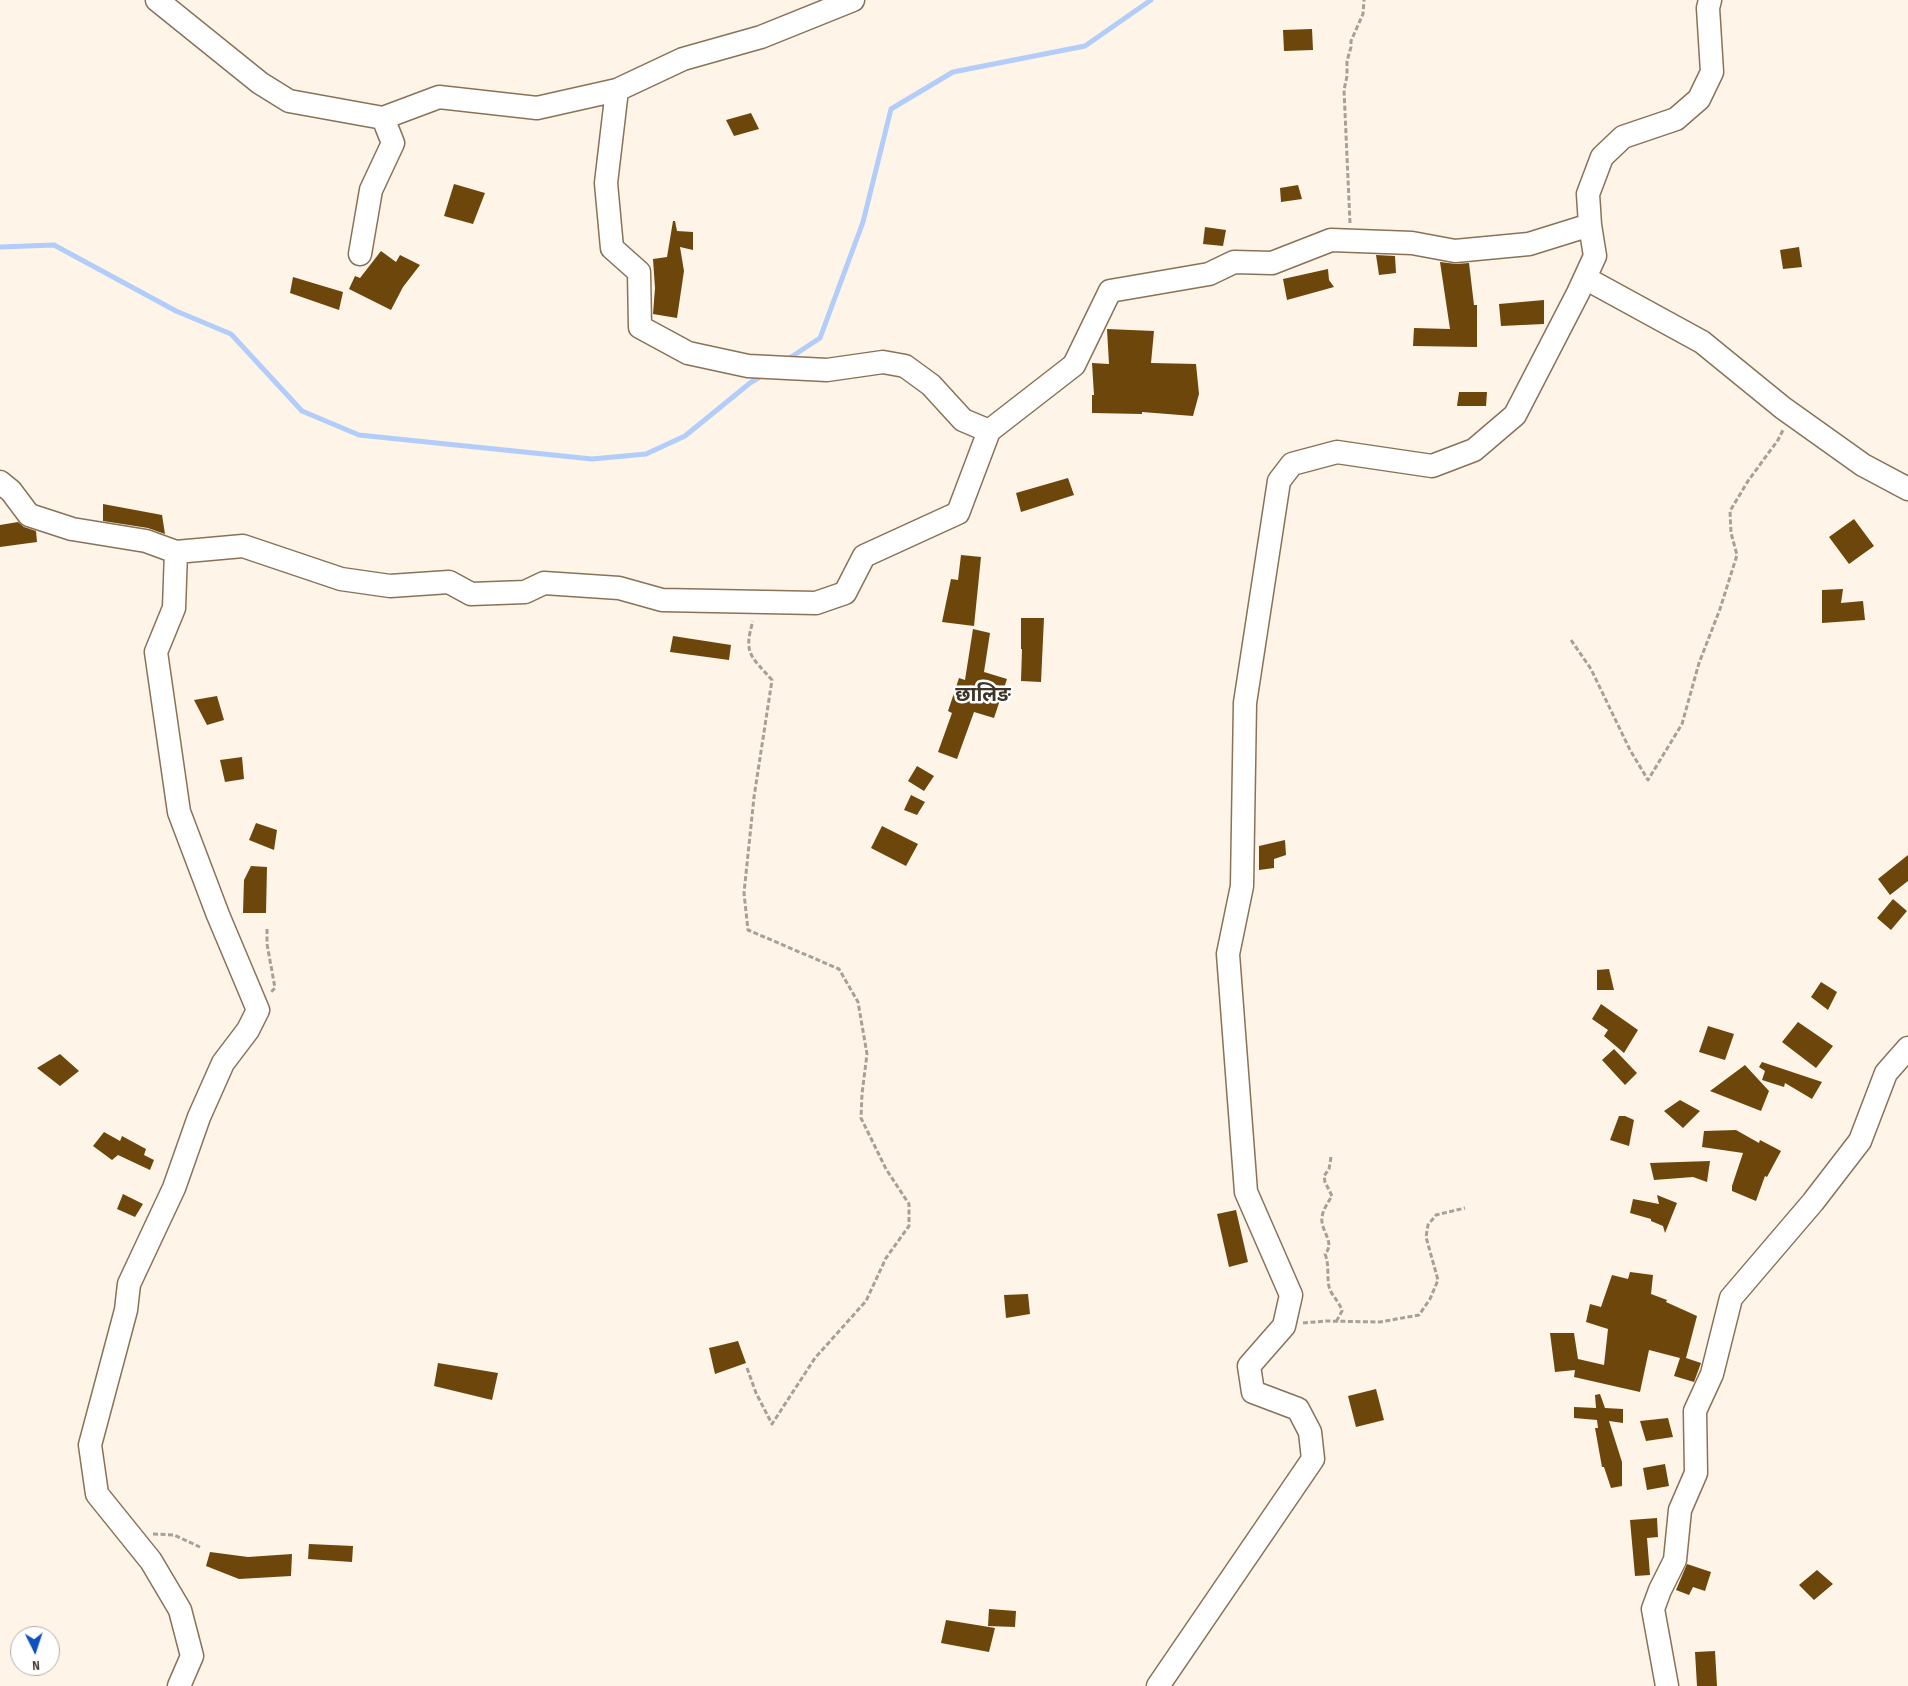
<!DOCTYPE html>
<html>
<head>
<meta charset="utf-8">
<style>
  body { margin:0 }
  #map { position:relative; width:1908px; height:1686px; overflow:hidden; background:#fef4e8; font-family:"Sofia Sans Condensed",sans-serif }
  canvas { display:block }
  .north { position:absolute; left:10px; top:1626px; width:50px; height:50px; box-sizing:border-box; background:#fff; border:1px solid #b2aea9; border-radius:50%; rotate:176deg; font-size:14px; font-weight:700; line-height:20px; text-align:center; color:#3e3428 }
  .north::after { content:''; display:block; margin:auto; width:18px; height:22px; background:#0f51bc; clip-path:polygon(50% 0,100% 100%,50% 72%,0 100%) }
</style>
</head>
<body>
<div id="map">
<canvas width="1908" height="1686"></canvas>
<div class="north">N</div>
</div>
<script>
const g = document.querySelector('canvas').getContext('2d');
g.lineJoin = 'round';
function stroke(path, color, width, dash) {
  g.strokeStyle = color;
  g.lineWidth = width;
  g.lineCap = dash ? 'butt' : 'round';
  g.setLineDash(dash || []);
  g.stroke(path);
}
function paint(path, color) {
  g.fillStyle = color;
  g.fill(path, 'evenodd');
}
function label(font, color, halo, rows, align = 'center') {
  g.font = font + ' "Sofia Sans Condensed","Noto Sans Devanagari",sans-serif';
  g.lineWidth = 5;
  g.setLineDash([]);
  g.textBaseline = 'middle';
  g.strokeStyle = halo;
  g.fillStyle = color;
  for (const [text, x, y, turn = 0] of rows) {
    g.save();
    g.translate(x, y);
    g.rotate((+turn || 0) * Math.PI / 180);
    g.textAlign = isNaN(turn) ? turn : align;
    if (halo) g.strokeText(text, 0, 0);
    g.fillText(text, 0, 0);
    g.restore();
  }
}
const stream = new Path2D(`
  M0 247 54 245 176 311 231 334 302 411 359 435 592 459 646 454 685 436 750 383 763 375
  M785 361 820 338 863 222 891 109 953 72 1085 46 1151 0`);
const building = new Path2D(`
  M1312 29 1313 50 1284 51 1283 30Z
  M751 113 759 129 734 136 726 120Z
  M454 184 485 193 473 224 444 216Z
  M1298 185 1302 199 1281 202 1280 188Z
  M673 221H675L677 231 693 232V250L680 247 684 271 677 318 653 314 655 288 653 259 667 257Z
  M1205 227 1226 230 1223 246 1203 244Z
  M1799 247 1802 267 1783 269 1780 250Z
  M381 251 396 262 400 255 420 265 403 287 391 310 349 289 355 276 360 278Z
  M1376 255 1395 256 1396 273 1379 275Z
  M1440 262 1456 264 1469 263 1474 305H1477V347L1413 346 1414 328 1450 329Z
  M1328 269 1329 280 1334 287 1287 300 1283 279Z
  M293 277 343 292 339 310 290 293Z
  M1544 300V324L1501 326 1499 304Z
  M1107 329 1154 331 1151 363 1196 364 1199 394 1193 416 1142 412V414L1092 413V395H1094L1092 363 1109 364Z
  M1459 392H1487L1486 406H1457Z
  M1068 478 1074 495 1021 512 1016 493Z
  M103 504 162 515 165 534 148 528 103 521Z
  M1854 519 1874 546 1849 564 1829 537Z
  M18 522 24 527 36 531 37 542 0 547V525Z
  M961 555 981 557 974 626 942 622 951 579 958 580Z
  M1843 589 1841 603 1863 601 1865 620 1822 623V590Z
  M1021 618H1044L1041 682 1021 681 1022 649H1021Z
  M973 629 990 633 984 672 1007 679 994 718 974 712 957 759 938 752 952 713 948 711 959 678 965 680Z
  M673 636 731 645 729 660 670 652Z
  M217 696 224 720 207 725 194 700Z
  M242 757 244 779 225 782 220 760Z
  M917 766 934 776 924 791 908 781Z
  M911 795 925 802 917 815 904 810Z
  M256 823 277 830 274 850 249 840Z
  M882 826 918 844 906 866 871 848Z
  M1285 840 1286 855 1274 859V868L1259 870V846Z
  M1908 855V881L1890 895 1878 879Z
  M251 866 267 867 266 913H243L244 880Z
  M1893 899 1907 911 1891 930 1877 918Z
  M1609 969 1614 990H1597V970Z
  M1821 982 1837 992 1828 1010 1811 997Z
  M1601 1004 1638 1030 1624 1053 1604 1036 1608 1030 1592 1019Z
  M1798 1022 1833 1046 1816 1068 1782 1042Z
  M1708 1026 1734 1034 1725 1060 1699 1052Z
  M1614 1049 1637 1073 1625 1085 1602 1060Z
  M60 1054 79 1071 60 1086 37 1068Z
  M1762 1062 1822 1082 1812 1099 1785 1083 1784 1087 1762 1080 1765 1071 1759 1067Z
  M1745 1065 1769 1091 1761 1111 1710 1091Z
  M1680 1100 1700 1111 1683 1128 1664 1111Z
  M1619 1116H1625L1634 1120 1629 1146 1610 1140Z
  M1736 1130 1759 1143 1760 1140 1781 1151 1767 1177 1765 1176 1756 1201 1732 1191V1186L1743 1153 1702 1147 1704 1131Z
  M104 1132 120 1141 122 1136 146 1149 144 1155 154 1160 150 1170 118 1155 112 1160 93 1146Z
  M1710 1161 1707 1182 1693 1177 1654 1180 1650 1163Z
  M123 1194 143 1204 135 1217 117 1209Z
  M1657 1195 1677 1203 1665 1233 1663 1226 1651 1221V1219L1630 1213 1633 1199 1659 1204Z
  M1236 1210 1248 1262 1229 1267 1217 1214Z
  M1630 1272 1653 1275 1651 1294 1667 1300 1666 1302 1697 1316 1686 1358 1701 1363 1694 1382 1674 1376 1680 1358 1649 1350 1640 1392 1574 1377 1575 1370 1555 1372 1550 1333H1574L1578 1359 1604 1365 1608 1329 1586 1322 1590 1304 1601 1307 1612 1275 1628 1279Z
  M1028 1294 1030 1314 1006 1318 1004 1295Z
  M738 1341 746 1363 715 1374 709 1348Z
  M438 1363 498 1373 492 1400 434 1386Z
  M1376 1389 1384 1420 1356 1427 1348 1396Z
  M1600 1394 1605 1408 1623 1409V1423L1609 1421 1622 1462V1486L1611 1488 1604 1467H1602L1595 1428H1598L1597 1420 1574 1418V1407L1596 1408 1595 1395Z
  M1668 1418 1673 1437 1646 1441 1640 1421Z
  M1665 1464 1669 1486 1647 1490 1643 1468Z
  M1657 1518 1658 1537 1647 1538 1650 1575 1635 1576 1630 1520Z
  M309 1544 353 1546 352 1562 308 1559Z
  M210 1552 248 1557 292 1554 291 1576 239 1579 206 1566Z
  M1687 1564 1711 1572 1705 1591 1693 1587 1689 1595 1676 1590Z
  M1817 1570 1833 1584 1814 1600 1799 1585Z
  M989 1609 1016 1611 1015 1627 988 1626Z
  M946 1620 995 1628 989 1652 941 1643Z
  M1715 1651 1717 1686H1697L1695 1652Z`);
const path = new Path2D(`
  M1350 223 1344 90 1347 76V61L1351 47V41L1363 14 1364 0
  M1571 640 1591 669 1630 750 1648 780 1682 724 1699 663 1720 609 1737 555 1731 533 1730 511 1748 481 1778 440 1783 430
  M267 929V944L275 988 270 993
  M1331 1157 1329 1169 1324 1176 1325 1182 1332 1196C1328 1202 1323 1210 1322 1217 1320 1231 1336 1242 1325 1254 1330 1266 1326 1279 1330 1290 1334 1298 1340 1303 1342 1311L1336 1322
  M1303 1323 1326 1321 1380 1322 1419 1315 1430 1299 1438 1280 1426 1237 1428 1225 1436 1215 1465 1208
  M747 1368 756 1393 772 1424 815 1358 866 1301 886 1258 909 1226V1204L886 1169 861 1118 862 1094 867 1054 858 1002 839 969 748 930 744 893 754 797 772 680C751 656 743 654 753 621
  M153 1534 174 1535 200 1547`);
const minor = new Path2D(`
  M157 0 260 83 289 101 383 118 439 97 537 108 617 90 683 59 761 37 853 0
  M617 90 606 183 612 248 639 272 640 327 688 353 748 366 827 370 883 362 905 366 931 385 963 420 989 431
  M360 254 371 190 393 143 383 118
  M1585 278 1702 342 1783 408 1863 465 1908 489
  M0 482 11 491 29 515 72 529 146 541 176 552 174 608 156 652 179 812 218 915 258 1010 248 1030 223 1063 199 1117 174 1188 129 1284 126 1310 90 1445 97 1494 151 1561 180 1610 192 1656 179 1686
  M176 552 243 546 341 579 390 586 449 582 471 594 525 592 544 583 619 588 662 600 816 603 845 593 864 556 958 513 989 431 1074 365 1110 291 1209 274 1234 262 1272 263 1331 240 1412 243 1455 251 1529 244 1590 225 1588 194 1602 157 1623 137 1676 119 1699 99 1712 72 1708 8 1710 0
  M1158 1686 1313 1459 1310 1432 1298 1409 1253 1392 1249 1366 1284 1326 1291 1295 1246 1192 1228 954 1242 886 1245 703 1279 481 1292 464 1337 452 1432 466 1474 450 1515 415 1578 293 1595 256 1590 225
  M1667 1686 1653 1609 1660 1590 1675 1560 1680 1510 1696 1473 1695 1411 1712 1374 1731 1298 1813 1202 1860 1141 1886 1073 1908 1048`);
const districtNames = [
  ["छालिङ",983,696]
];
stroke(stream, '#b2cdfa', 5);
paint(building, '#6c460a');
stroke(minor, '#897257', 25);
stroke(path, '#a99f93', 3, [5, 2.5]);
stroke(minor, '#fff', 22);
label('bold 20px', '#3e3428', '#fff', districtNames);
</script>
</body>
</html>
